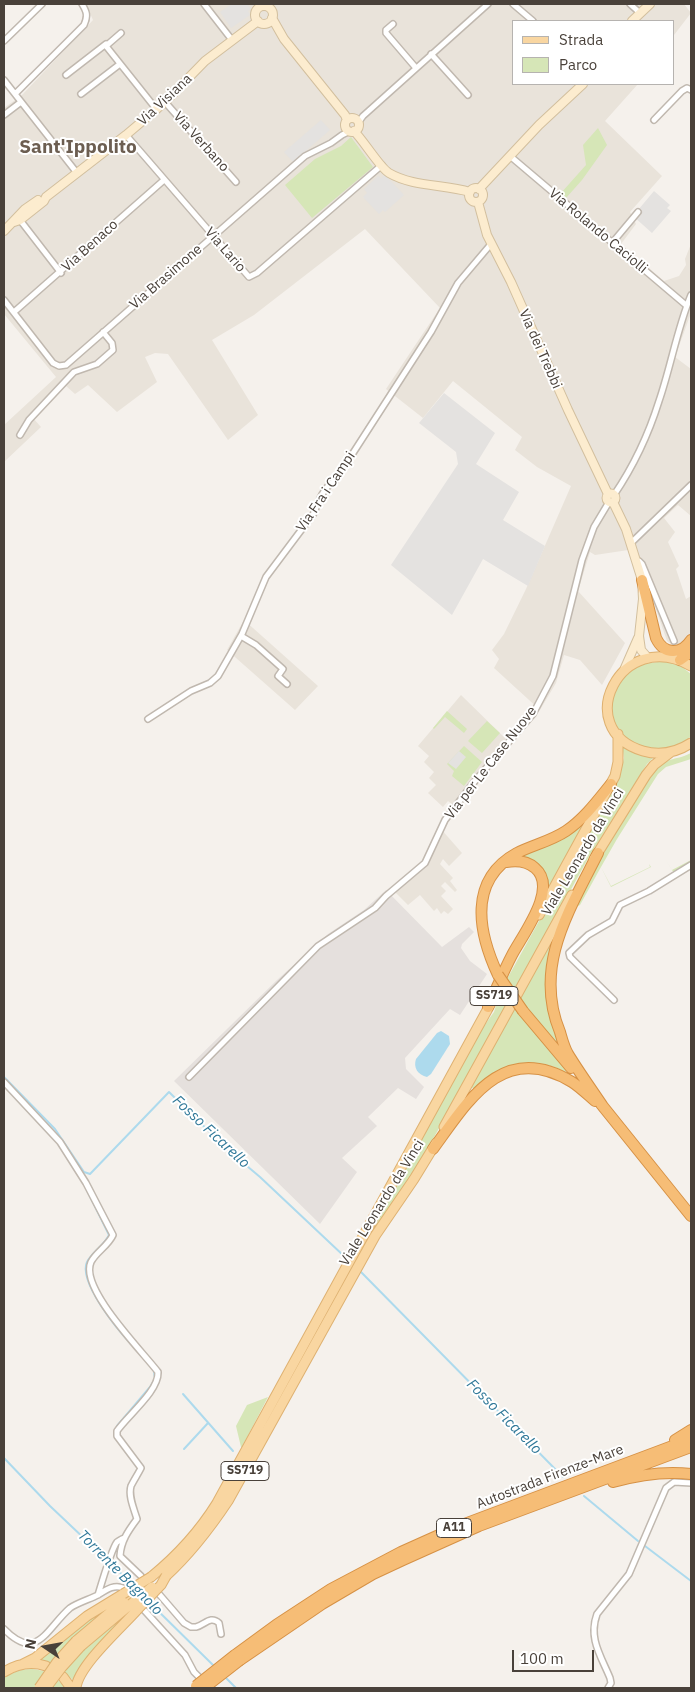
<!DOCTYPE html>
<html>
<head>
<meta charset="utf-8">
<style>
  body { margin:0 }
  #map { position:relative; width:695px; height:1692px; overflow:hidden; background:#f5f1ec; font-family:"IBM Plex Sans",sans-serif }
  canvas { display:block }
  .frame { position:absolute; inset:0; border:5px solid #49413a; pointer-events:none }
  .legend { position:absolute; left:512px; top:20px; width:162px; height:65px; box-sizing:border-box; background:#fff; border:1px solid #b6b3b0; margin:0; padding:6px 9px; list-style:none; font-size:15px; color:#49413a }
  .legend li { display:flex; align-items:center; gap:10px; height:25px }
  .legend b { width:25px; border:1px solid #b6b3b0 }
  .north { position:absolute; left:20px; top:1622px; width:50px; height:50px; -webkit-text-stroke:4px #fff; paint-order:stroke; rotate:282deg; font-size:14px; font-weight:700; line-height:20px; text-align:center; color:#49413a }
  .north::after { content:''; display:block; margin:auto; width:18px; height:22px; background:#49413a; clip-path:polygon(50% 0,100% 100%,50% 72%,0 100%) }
  .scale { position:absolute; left:512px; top:1650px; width:82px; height:22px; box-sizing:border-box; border:2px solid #49413a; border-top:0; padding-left:6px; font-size:15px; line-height:18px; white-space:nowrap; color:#49413a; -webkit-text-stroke:4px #fff; paint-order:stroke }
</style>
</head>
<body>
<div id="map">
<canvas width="695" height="1692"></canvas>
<div class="frame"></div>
<ul class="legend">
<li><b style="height:6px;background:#f9d6a1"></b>Strada</li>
<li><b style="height:14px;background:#d6e6b7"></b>Parco</li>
</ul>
<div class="north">N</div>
<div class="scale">100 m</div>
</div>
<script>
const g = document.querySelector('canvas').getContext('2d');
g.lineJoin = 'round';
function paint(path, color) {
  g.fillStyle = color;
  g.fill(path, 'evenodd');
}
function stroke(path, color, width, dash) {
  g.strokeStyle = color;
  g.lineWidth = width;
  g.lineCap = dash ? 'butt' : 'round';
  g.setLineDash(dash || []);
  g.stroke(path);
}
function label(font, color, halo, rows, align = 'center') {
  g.font = font + ' "IBM Plex Sans",sans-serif';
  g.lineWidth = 4;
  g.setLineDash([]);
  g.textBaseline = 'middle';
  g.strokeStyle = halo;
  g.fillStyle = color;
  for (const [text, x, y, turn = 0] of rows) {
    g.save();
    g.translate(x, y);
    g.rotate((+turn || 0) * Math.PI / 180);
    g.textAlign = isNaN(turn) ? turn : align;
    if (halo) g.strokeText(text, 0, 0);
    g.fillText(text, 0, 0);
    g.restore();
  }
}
const residential = new Path2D(`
  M86 4H684L691 13 674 35V21H514V84H638L605 121 662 176 630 212 636 224 621 244 664 281 679 276 686 265 685 259 691 244V313L675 357 691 369V516L678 505 664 518 675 532 668 542 679 566 676 569 686 599 691 596V634L682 645 674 646 667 641 635 549 595 555 590 552 578 591 625 643 602 685 580 660 564 655 556 683 540 710 494 668 499 659 492 650 504 634 526 589 571 486 537 467 515 450 522 437 453 381 423 418 386 389 440 308 365 229 254 315 212 340 258 415 228 440 168 354 155 353 145 357 157 382 117 412 88 385 75 394 66 386 33 418 41 427 4 462V425L56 377 4 314V108L22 95 93 20Z
  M244 620 318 686 295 710 227 650Z
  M461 695 506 739 453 805 448 801 443 807 428 793 436 785 429 778 434 772 424 762 429 756 418 746Z
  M441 829 462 853 449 866 443 859 440 864 453 878 450 881 457 890 455 892 445 882 441 886 446 891 441 896 453 909 448 914 444 911 441 914 437 908 434 911 420 895 408 905 393 890 425 863Z`);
const industrial = new Path2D(`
  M386 890 442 947 469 927 474 932 462 944 461 948 470 961 487 974 460 1015 450 1009 405 1058 406 1069 424 1087 416 1099 398 1088 368 1117 377 1126 342 1158 357 1172 320 1224 174 1081 277 980 328 934 364 910Z`);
const green = new Path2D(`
  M598 128 607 145 582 180 566 198 561 193 586 165 583 145Z
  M351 137 373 167 312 218 285 185 315 159 341 146Z
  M666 661 682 667 691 674V736L686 741 668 750H649L624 737 614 723 610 705 620 679 641 664Z
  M447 711 467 729 464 733 445 717 434 729 433 728Z
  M487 721 500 733 482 753 468 741Z
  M622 744 654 757 647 764 590 855 422 1159 371 1235 234 1482H233L471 1044 494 1012 501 990 620 774 624 758Z
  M464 746 482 762 464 786 452 776 454 771 447 764Z
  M691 753V759L666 767 658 774 617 839 601 867 611 886 650 867 649 864 663 856 672 870 691 860V862L674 873 663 856 649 864 651 867 611 887 601 867 580 905 572 909 608 844 652 774C667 755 673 762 691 753Z
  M591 813 546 896 545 881 517 856Z
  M555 933 550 954 562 1043 557 1044 568 1069 566 1072C535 1056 497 1063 474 1089L471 1087Z
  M268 1397 242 1447H241L236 1426 247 1405Z
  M118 1600 73 1639 85 1649 130 1612 74 1681 57 1666 40 1659 68 1634Z
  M32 1669C46 1670 57 1677 65 1688H4V1678C13 1672 21 1669 32 1669Z`);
const parking = new Path2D(`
  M232 4H247L251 9 248 11 250 15 231 28 220 12Z
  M321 120 330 130 293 162 284 152Z
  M385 175 404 195 385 212 383 210 379 214 363 197 367 193 364 189 378 176 381 178Z
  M654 191 670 205 667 208 671 211 652 233 633 216Z
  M444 393 495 433 476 464 519 492 503 520 545 546 528 586 483 559 452 615 391 565 458 464 456 452 419 423Z
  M459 751 466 757 456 769 448 763Z`);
const water = new Path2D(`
  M441 1031 449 1036 450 1044 431 1074 427 1077C418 1075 413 1068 416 1059L437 1033Z`);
const stream = new Path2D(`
  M4 1077 55 1129 84 1172 90 1174 169 1092 228 1150 260 1177 345 1257
  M83 1182 109 1235C104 1246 93 1251 87 1262 78 1282 118 1330 131 1344
  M361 1272 563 1477
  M183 1394 233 1451
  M117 1426 150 1387 155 1379 154 1371
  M184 1449 208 1423
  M4 1458 50 1506 107 1560
  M584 1496 638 1541
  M645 1546 691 1581
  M110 1563 132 1584
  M149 1602 215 1667
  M224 1676 236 1688`);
const street = new Path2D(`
  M204 4 232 40
  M513 4 533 21
  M630 4 640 13
  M393 24 386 30V33L416 68
  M121 33 106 46 157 110
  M4 41 42 4
  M431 54 468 95
  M66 75 106 44
  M4 80 77 173
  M15 94 84 25C88 16 87 12 82 4
  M81 94 120 64
  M165 102 236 182
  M4 115 21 102
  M654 120 682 91 687 88 691 90
  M358 123 363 116 488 4
  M126 135 249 277 257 273 382 165
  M510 156 687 306
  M20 220 61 273
  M612 243 638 212
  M4 300 53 363 59 366 66 365 305 156 331 143 342 135 350 131
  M14 312 164 180
  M20 435 29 420 74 372 97 364 113 350 112 343 103 332
  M614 495C633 467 649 433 659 401 671 366 677 329 691 295
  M631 543 691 485
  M636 560 639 561 642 564 674 641
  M241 636 256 645 283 669 278 676 287 684
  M148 719 191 691 210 683 218 676 242 634 266 577 314 513C318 502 324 486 335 481L431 332 458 283 491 244
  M614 1000 570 957 569 953 588 935 612 921 620 905 649 891 691 865
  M189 1077 318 946 375 908 386 896 425 863 445 820 475 781 533 714 553 676 582 560 594 527 609 502
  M4 1082 60 1142 86 1183 113 1235C108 1246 96 1252 91 1262 79 1288 143 1352 158 1372 159 1391 128 1415 117 1431V1436L141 1468C138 1474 134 1480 131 1486 128 1496 134 1509 137 1519 128 1531 121 1541 120 1556L141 1576
  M159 1594 184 1623 191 1627H196C205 1625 210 1615 219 1623L221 1634
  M98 1595C101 1585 112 1548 117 1542 119 1541 121 1539 124 1538
  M144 1610 185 1655 194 1672 204 1682
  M4 1629C37 1663 46 1629 70 1608 77 1603 90 1599 98 1595 106 1590 114 1584 123 1588
  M608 1688 611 1683 610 1678C601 1656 588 1638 597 1614L629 1574 666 1488 674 1482 691 1483`);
const secondary = new Path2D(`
  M255 15a9 9 0 1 1 18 0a9 9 0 1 1-18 0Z
  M272 18 284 39 345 115 347 120
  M632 21 650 4
  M345 125a7 7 0 1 1 14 0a7 7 0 1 1-14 0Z
  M354 131C364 141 380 168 389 173 413 187 444 184 470 192
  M469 195a7 7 0 1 1 14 0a7 7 0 1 1-14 0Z
  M479 189 539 125 583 84
  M478 202 487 235 511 282 568 410 608 494
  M14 222 20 220 44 201 46 197 126 135 165 102 205 61 258 21
  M4 231 25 209 38 200
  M606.5 498a4.5 4.5 0 1 1 9 0a4.5 4.5 0 1 1-9 0Z
  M613 502 626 529 642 580 643 599 639 636 641 650 648 658
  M624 670 638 638`);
const primary = new Path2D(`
  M691 666C621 626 570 729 643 751 660 756 677 752 691 743
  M594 859 646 775 654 765 671 752
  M539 915 615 776 618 762V734
  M444 1127 572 895
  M166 1576C190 1554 210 1528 228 1501L375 1236 414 1179 436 1143
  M151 1577C178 1555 199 1532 217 1503L491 1003
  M76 1641 127 1598
  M81 1646 131 1604
  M23 1664 35 1658 87 1616 123 1594
  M4 1672C17 1664 31 1661 46 1666
  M63 1677 71 1688
  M76 1688C78 1666 121 1628 137 1610`);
const highway = new Path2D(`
  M642 580 656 638C664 655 681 655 691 640
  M680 660 691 652
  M598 853C569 911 533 966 560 1032 562 1039 564 1047 568 1054 579 1072 592 1090 604 1108
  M498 975C478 932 468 880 517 853 533 845 551 841 566 831 584 819 598 800 611 784
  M488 1007C496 990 503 972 512 955 523 934 559 888 535 868 527 861 517 860 506 862
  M523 1011 571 1068
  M601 1104 691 1216
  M433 1149C468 1101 503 1040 572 1082 580 1087 588 1095 595 1101
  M675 1440 691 1430
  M613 1482C638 1475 666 1471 691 1474
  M235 1655 276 1625 331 1589 401 1552 459 1526 691 1439
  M240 1660 322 1604 373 1574 403 1560 479 1526 691 1447`);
const primaryBridge = new Path2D(`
  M123 1594 151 1577
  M131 1604 152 1587
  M137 1610 161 1585 166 1576
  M39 1688 57 1662 76 1641
  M46 1688 62 1667 81 1646`);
const highwayBridge = new Path2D(`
  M498 975 523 1011
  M196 1686 235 1655
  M204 1688 240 1660`);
const shields = [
  [494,996,48],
  [245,1471,48],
  [454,1528,35]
];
const shieldNames = [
  ["SS719",494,996],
  ["SS719",245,1471],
  ["A11",454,1528]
];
const streetNames = [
  ["Via Visiana",165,100,-43],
  ["Via Verbano",201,142,48],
  ["Via Rolando Caciolli",598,231,40],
  ["Via Benaco",90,246,-42],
  ["Via Lario",225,250,49],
  ["Via Brasimone",166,277,-41],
  ["Via dei Trebbi",540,349,66],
  ["Via Fra i Campi",326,492,-56],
  ["Via per Le Case Nuove",491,763,-52],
  ["Viale Leonardo da Vinci",583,852,-59],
  ["Viale Leonardo da Vinci",382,1203,-58],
  ["Autostrada Firenze-Mare",550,1477,-21]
];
const waterNames = [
  ["Fosso Ficarello",211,1132,43],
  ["Fosso Ficarello",504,1417,45],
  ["Torrente Bagnolo",120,1573,45]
];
const districtNames = [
  ["Sant'Ippolito",78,148]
];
paint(residential, '#e9e3da');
paint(industrial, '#e5e0dd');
paint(green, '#d6e6b7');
paint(parking, '#e4e2e0');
paint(water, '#addaed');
stroke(stream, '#addaed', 2);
stroke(street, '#c0b8af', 8);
stroke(secondary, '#d2bf9e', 10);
stroke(primary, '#deb171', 11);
stroke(highway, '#d69145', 12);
stroke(street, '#fff', 5);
stroke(secondary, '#fceccf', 8);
stroke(primary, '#f9d6a1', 9);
stroke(highway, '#f6bd76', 10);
stroke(primaryBridge, '#deb171', 11, []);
stroke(highwayBridge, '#d69145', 12, []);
stroke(primaryBridge, '#f9d6a1', 9);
stroke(highwayBridge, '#f6bd76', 10);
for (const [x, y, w] of shields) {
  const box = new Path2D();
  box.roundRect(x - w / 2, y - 9.5, w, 19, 4);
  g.fillStyle = '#fff';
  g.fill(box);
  stroke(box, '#49413a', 1);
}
label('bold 12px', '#49413a', null, shieldNames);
label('14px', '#49413a', '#fff', streetNames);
label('italic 15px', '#317999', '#fff', waterNames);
label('bold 19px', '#6c5e51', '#fff', districtNames);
</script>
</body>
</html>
